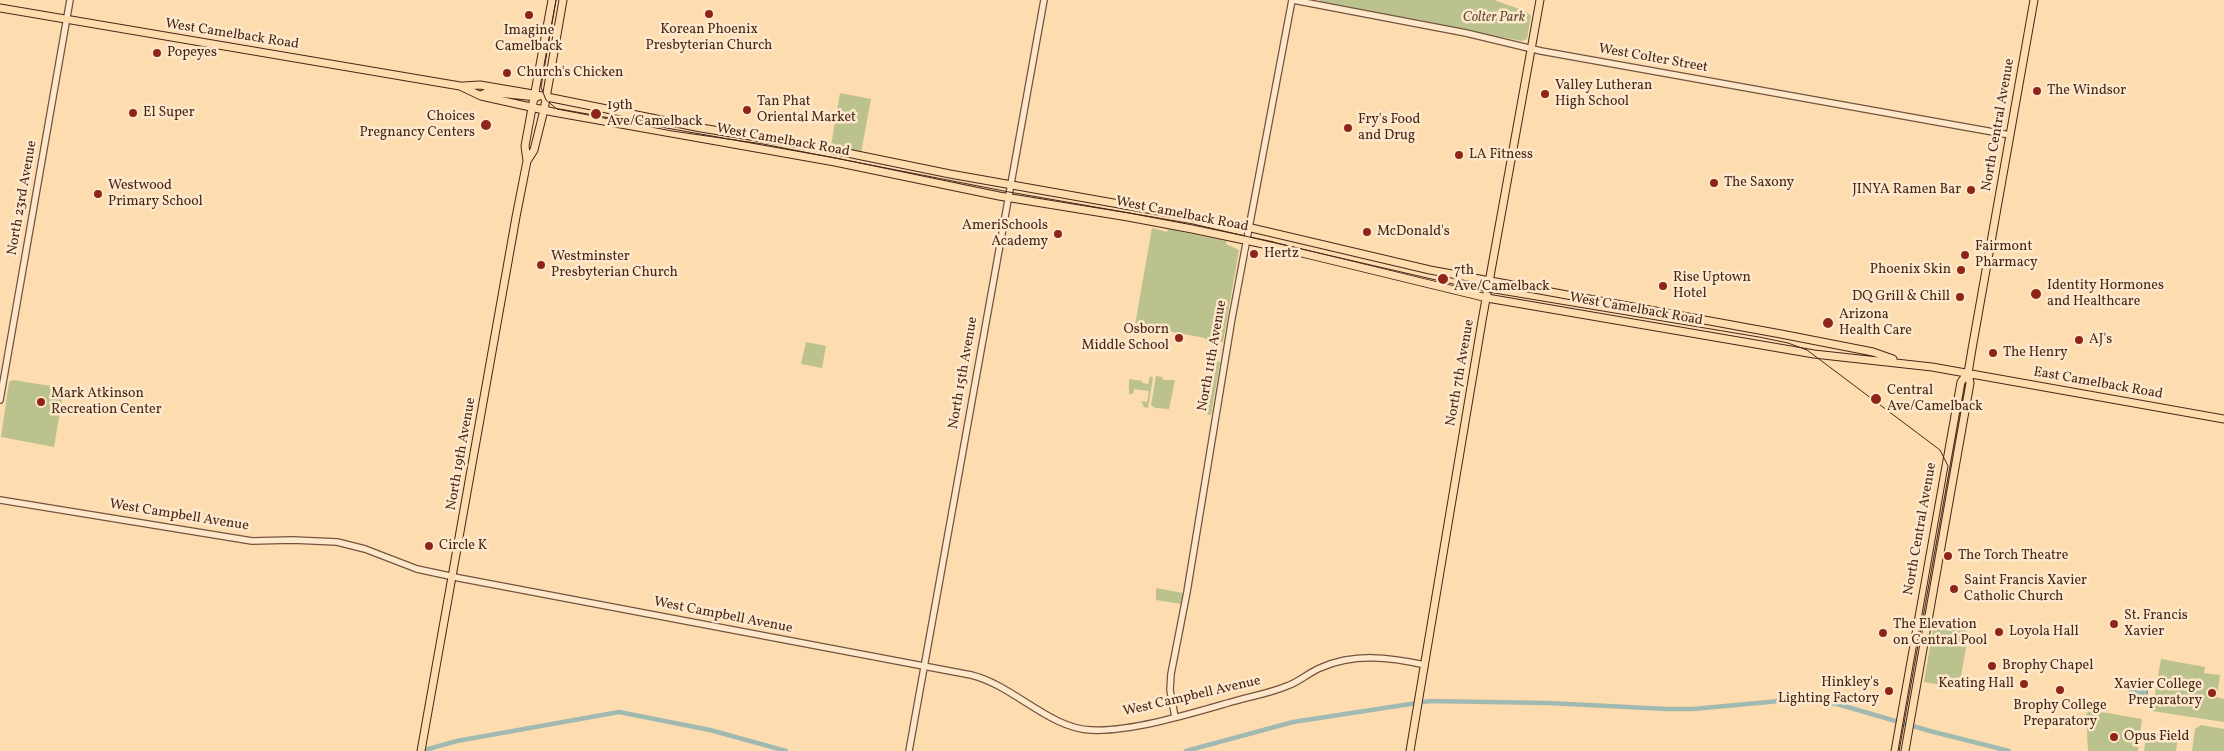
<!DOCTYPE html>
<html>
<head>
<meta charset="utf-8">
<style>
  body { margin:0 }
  canvas { display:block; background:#fddcaf }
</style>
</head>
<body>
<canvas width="2224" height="751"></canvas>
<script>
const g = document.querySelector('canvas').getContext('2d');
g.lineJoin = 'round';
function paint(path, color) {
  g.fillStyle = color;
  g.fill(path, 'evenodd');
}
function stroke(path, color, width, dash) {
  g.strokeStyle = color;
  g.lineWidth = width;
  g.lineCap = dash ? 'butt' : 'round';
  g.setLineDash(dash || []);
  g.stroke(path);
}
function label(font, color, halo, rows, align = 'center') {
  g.font = font + ' Vollkorn,serif';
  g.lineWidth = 5;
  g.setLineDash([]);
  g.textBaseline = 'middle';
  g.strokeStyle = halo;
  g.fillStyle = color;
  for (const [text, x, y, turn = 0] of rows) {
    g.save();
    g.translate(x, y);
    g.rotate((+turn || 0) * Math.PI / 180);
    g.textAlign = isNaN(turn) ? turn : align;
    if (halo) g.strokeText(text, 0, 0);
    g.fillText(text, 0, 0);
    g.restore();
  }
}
const green = new Path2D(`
  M1320 0H1494L1525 11 1531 16 1527 39 1522 41 1319 2Z
  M840 93 871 99 861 153 831 146Z
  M1152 228 1167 232 1168 229 1226 241V244L1239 250 1223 342 1207 343 1205 338 1135 325Z
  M806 342 826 346 822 368 801 364Z
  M1217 361 1220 362 1211 415H1208L1206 411 1214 363Z
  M1150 376 1153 378 1148 408 1144 407 1141 401 1147 402 1149 391 1134 389 1133 394H1129V379L1142 381V383L1148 384Z
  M1156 376 1162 377 1163 380H1175L1169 409 1155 408 1151 405Z
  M13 380 64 388 54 447 1 437 9 382Z
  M1156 588 1183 593 1181 604 1156 600Z
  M1934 623 1966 630 1968 636 1960 682 1956 687 1924 682Z
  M2161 659 2205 667 2204 673 2220 675 2217 697 2224 699V722L2152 711Z
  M2090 710 2142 719 2138 751H2088L2086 714Z
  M2201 725 2224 729V751H2192L2195 729Z
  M2147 731 2178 737 2176 751H2144Z`);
const water = new Path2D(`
  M2130 682 2149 685 2146 698 2128 695Z`);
const canal = new Path2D(`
  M421 751 457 741 619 712 710 730 786 751
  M1186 751 1293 722 1430 701 1548 703 1667 709H1693L1801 699 1837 704 1930 731 2009 751`);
const minor = new Path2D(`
  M1293 0 1466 33 1541 51 2010 135
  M0 400 70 0
  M0 500 252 541 293 540 337 542 365 549 417 569 459 578 971 675C1013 685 1050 729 1091 730 1130 732 1190 714 1228 703 1247 697 1268 694 1287 686 1299 682 1308 673 1320 668 1354 653 1389 657 1425 665
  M1175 717 1170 690 1171 674 1187 592 1232 318 1292 0
  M909 751 1044 0`);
const major = new Path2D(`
  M0 8 460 86 481 96 553 112 835 162 999 196 1128 217 1192 229 1273 246 1487 298 1814 354 1932 367 2224 419
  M463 86 480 85 527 93 701 128 818 147 950 174 1243 226 1430 270 1781 334 1873 352 1893 359
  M481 95 488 92 537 97
  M527 161 525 146 552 0
  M421 751 516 217 527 161 534 150 544 110 563 0
  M1410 751 1482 321 1540 0
  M1895 751 1961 382 1968 373
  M1905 751 1970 383 1968 373 1972 349 2034 0`);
const tram = new Path2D(`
  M556 0 541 87 546 100 557 109 672 131 763 144 1009 192 1193 224 1488 292 1759 337 1788 343 1807 350 1940 450 1948 466 1898 751`);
const markers = [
  [709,14,5,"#8f2418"],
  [529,15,5,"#8f2418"],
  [157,53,5,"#8f2418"],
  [507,73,5,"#8f2418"],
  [2037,91,5,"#8f2418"],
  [1545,94,5,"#8f2418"],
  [747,110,5,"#8f2418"],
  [133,113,5,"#8f2418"],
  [596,114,6,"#8f2418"],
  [486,125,6,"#8f2418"],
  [1348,128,5,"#8f2418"],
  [1459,155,5,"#8f2418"],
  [1714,183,5,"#8f2418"],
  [1971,190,5,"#8f2418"],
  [98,194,5,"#8f2418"],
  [1367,232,5,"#8f2418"],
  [1058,234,5,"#8f2418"],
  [1254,254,5,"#8f2418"],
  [1965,255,5,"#8f2418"],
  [541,265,5,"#8f2418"],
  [1961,270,5,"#8f2418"],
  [1443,279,6,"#8f2418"],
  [1663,286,5,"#8f2418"],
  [2036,294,6,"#8f2418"],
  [1960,297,5,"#8f2418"],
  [1828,323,6,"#8f2418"],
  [1179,338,5,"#8f2418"],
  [2079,340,5,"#8f2418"],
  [1993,353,5,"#8f2418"],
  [1876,399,6,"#8f2418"],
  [41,402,5,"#8f2418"],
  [429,546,5,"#8f2418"],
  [1948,556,5,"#8f2418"],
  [1954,589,5,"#8f2418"],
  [2114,624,5,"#8f2418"],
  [1999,632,5,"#8f2418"],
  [1883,633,5,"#8f2418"],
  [1992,666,5,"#8f2418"],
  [2024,684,5,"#8f2418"],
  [2060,690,5,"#8f2418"],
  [1889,691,5,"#8f2418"],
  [2212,693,5,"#8f2418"],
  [2114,737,5,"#8f2418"]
];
const parkNames = [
  ["Colter Park",1494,18]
];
const poiNames = [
  ["Korean Phoenix",709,30,"center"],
  ["Presbyterian Church",709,46,"center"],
  ["Imagine",529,31,"center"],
  ["Camelback",529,47,"center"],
  ["Popeyes",167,53],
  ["Church's Chicken",517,73],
  ["Valley Lutheran",1555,86],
  ["High School",1555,102],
  ["The Windsor",2047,91],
  ["Tan Phat",757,102],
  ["Oriental Market",757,118],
  ["19th",607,106],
  ["Ave/Camelback",607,122],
  ["El Super",143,113],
  ["Choices",475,117,"right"],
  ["Pregnancy Centers",475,133,"right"],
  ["Fry's Food",1358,120],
  ["and Drug",1358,136],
  ["LA Fitness",1469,155],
  ["The Saxony",1724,183],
  ["Westwood",108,186],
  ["Primary School",108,202],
  ["JINYA Ramen Bar",1961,190,"right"],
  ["AmeriSchools",1048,226,"right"],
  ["Academy",1048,242,"right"],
  ["McDonald's",1377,232],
  ["Fairmont",1975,247],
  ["Pharmacy",1975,263],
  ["Hertz",1264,254],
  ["Westminster",551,257],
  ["Presbyterian Church",551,273],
  ["Phoenix Skin",1951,270,"right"],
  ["7th",1454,271],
  ["Ave/Camelback",1454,287],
  ["Rise Uptown",1673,278],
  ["Hotel",1673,294],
  ["Identity Hormones",2047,286],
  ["and Healthcare",2047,302],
  ["DQ Grill & Chill",1950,297,"right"],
  ["Arizona",1839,315],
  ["Health Care",1839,331],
  ["Osborn",1169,330,"right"],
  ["Middle School",1169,346,"right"],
  ["AJ's",2089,340],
  ["The Henry",2003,353],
  ["Central",1887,391],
  ["Ave/Camelback",1887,407],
  ["Mark Atkinson",51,394],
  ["Recreation Center",51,410],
  ["Circle K",439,546],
  ["The Torch Theatre",1958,556],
  ["Saint Francis Xavier",1964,581],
  ["Catholic Church",1964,597],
  ["St. Francis",2124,616],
  ["Xavier",2124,632],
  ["The Elevation",1893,625],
  ["on Central Pool",1893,641],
  ["Loyola Hall",2009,632],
  ["Brophy Chapel",2002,666],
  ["Hinkley's",1879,683,"right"],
  ["Lighting Factory",1879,699,"right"],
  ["Keating Hall",2014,684,"right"],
  ["Xavier College",2202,685,"right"],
  ["Preparatory",2202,701,"right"],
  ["Brophy College",2060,706,"center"],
  ["Preparatory",2060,722,"center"],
  ["Opus Field",2124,737]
];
const streetNames = [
  ["West Camelback Road",232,35,9],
  ["West Colter Street",1653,59,10],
  ["North Central Avenue",1999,125,-80],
  ["West Camelback Road",783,141,10],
  ["North 23rd Avenue",23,198,-80],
  ["West Camelback Road",1182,215,11],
  ["West Camelback Road",1636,310,10],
  ["North 11th Avenue",1213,356,-80],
  ["North 15th Avenue",964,373,-80],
  ["North 7th Avenue",1461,373,-80],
  ["East Camelback Road",2098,384,10],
  ["North 19th Avenue",462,454,-80],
  ["West Campbell Avenue",179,516,9],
  ["North Central Avenue",1921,529,-80],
  ["West Campbell Avenue",723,616,11],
  ["West Campbell Avenue",1192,697,-13]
];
paint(green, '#bbc28e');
paint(water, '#a1bab1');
stroke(water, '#7d7f75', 1);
stroke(canal, '#a1bab1', 4.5);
stroke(minor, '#74543f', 8);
stroke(major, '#47271a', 9);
stroke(minor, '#fee8cb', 5.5);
stroke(major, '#fddcaf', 7);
stroke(tram, '#47271a', 1);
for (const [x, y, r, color] of markers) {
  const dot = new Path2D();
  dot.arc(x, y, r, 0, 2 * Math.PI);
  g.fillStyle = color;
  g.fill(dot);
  stroke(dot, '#fee8cb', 2);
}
label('italic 14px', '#644e37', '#fee8cb', parkNames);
label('14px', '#47271a', '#fee8cb', poiNames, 'left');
label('14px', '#47271a', '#fee8cb', streetNames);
</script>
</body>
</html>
